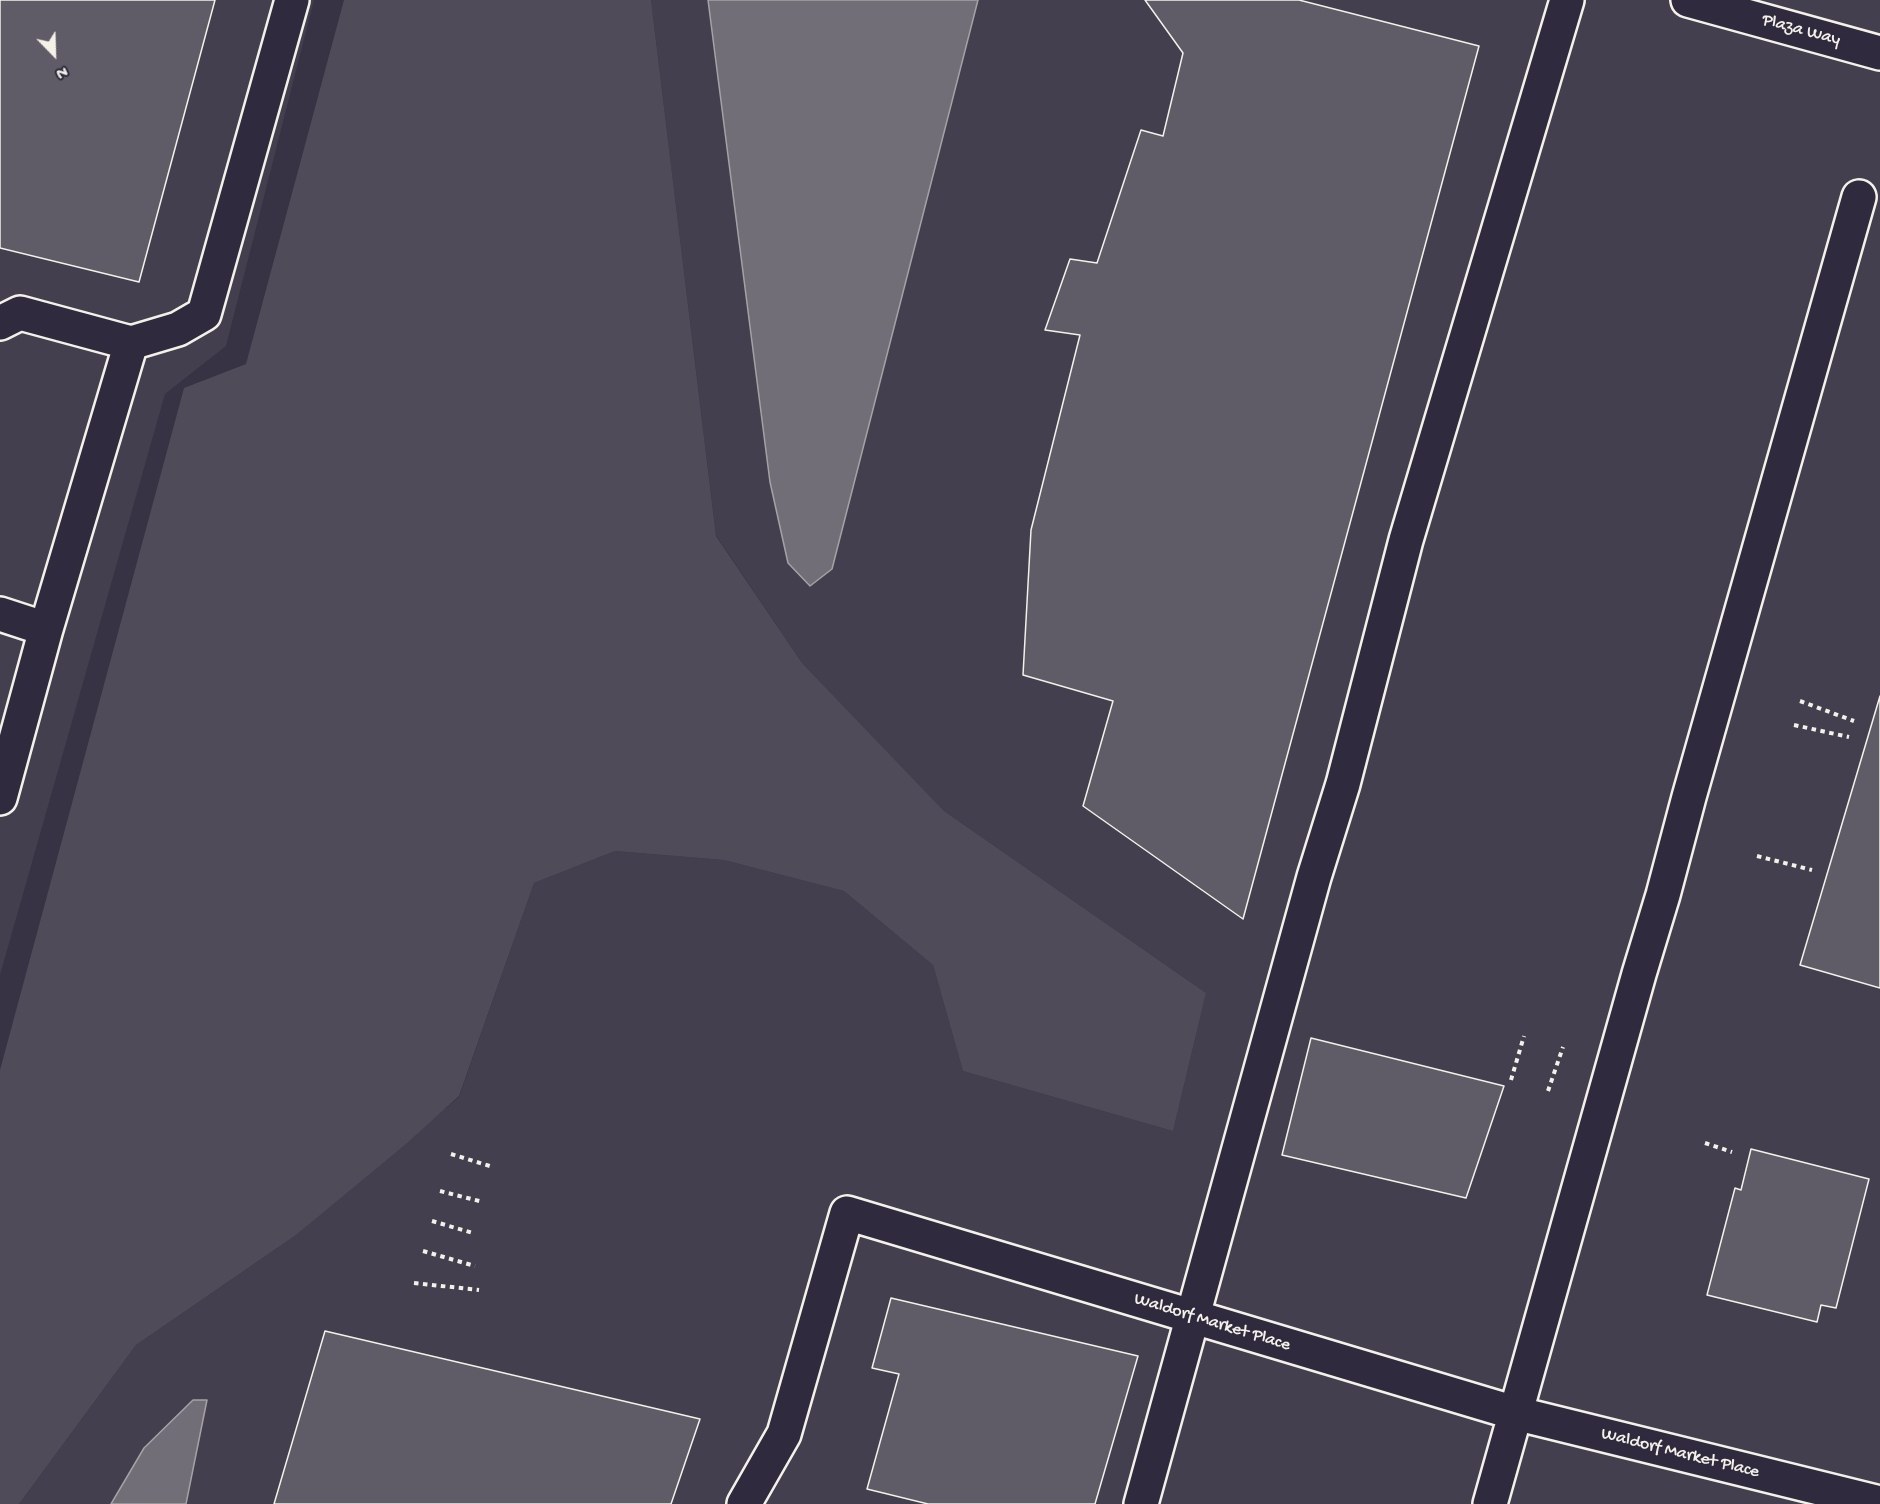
<!DOCTYPE html>
<html>
<head>
<meta charset="utf-8">
<style>
  body { margin:0 }
  #map { position:relative; width:1880px; height:1504px; overflow:hidden; background:#373244; font-family:"Gochi Hand",sans-serif }
  canvas { display:block }
  .north { position:absolute; left:24px; top:24px; width:60px; height:60px; -webkit-text-stroke:4px #2f2a3d; paint-order:stroke; rotate:157deg; font-size:16px; font-weight:700; line-height:24px; text-align:center; color:#f4f1e8 }
  .north::after { content:''; display:block; margin:auto; width:21px; height:27px; background:#f4f1e8; clip-path:polygon(50% 0,100% 100%,50% 72%,0 100%) }
</style>
</head>
<body>
<div id="map">
<canvas width="1880" height="1504"></canvas>
<div class="north">N</div>
</div>
<script>
const g = document.querySelector('canvas').getContext('2d');
g.lineJoin = 'round';
function paint(path, color) {
  g.fillStyle = color;
  g.fill(path, 'evenodd');
}
function stroke(path, color, width, dash) {
  g.strokeStyle = color;
  g.lineWidth = width;
  g.lineCap = dash ? 'butt' : 'round';
  g.setLineDash(dash || []);
  g.stroke(path);
}
function label(font, color, halo, rows, align = 'center') {
  g.font = font + ' "Gochi Hand",sans-serif';
  g.lineWidth = 4.5;
  g.setLineDash([]);
  g.textBaseline = 'middle';
  g.strokeStyle = halo;
  g.fillStyle = color;
  for (const [text, x, y, turn = 0] of rows) {
    g.save();
    g.translate(x, y);
    g.rotate((+turn || 0) * Math.PI / 180);
    g.textAlign = isNaN(turn) ? turn : align;
    if (halo) g.strokeText(text, 0, 0);
    g.fillText(text, 0, 0);
    g.restore();
  }
}
const built = new Path2D(`
  M0 0H314L226 346 165 394 0 975Z
  M651 0H1880V1504H19L136 1345 296 1235 459 1097 534 883 615 851 724 860 844 891 933 965 963 1071 1173 1131 1206 993 944 811 802 663 716 535Z`);
const green = new Path2D(`
  M344 0H651L716 536 802 663 944 811 1206 993 1173 1131 963 1071 933 965 844 891 724 860 615 851 534 883 459 1096 407 1143 296 1235 136 1345 19 1504H0V1070L184 388 246 364Z`);
const water = new Path2D(`
  M708 0H978L832 569 810 586 788 563 770 482Z
  M193 1400H207L186 1504H111L144 1448Z`);
const building = new Path2D(`
  M0 0H215L139 282 0 248Z
  M1145 0H1299L1479 46 1243 919 1083 806 1113 701 1023 675 1031 530 1080 335 1045 330 1070 259 1097 263 1141 130 1163 136 1183 53Z
  M1880 696V988L1800 965Z
  M1311 1038 1504 1086 1466 1198 1282 1155Z
  M1751 1149 1869 1179 1836 1308 1821 1305 1817 1322 1707 1295 1735 1188 1741 1190Z
  M891 1298 1138 1356 1095 1504H928L867 1489 899 1374 872 1368Z
  M325 1331 700 1419 671 1504H274Z`);
const path = new Path2D(`
  M1800 701 1854 721
  M1794 725 1849 737
  M1757 856 1812 870
  M1511 1080 1524 1036
  M1548 1091 1563 1047
  M1705 1143 1732 1152
  M451 1154 493 1167
  M440 1191 483 1202
  M432 1221 473 1233
  M423 1251 475 1266
  M414 1283 479 1290`);
const minor = new Path2D(`
  M1688 0 1880 53
  M0 323 20 313 131 343 178 329 204 314 292 0
  M0 614 46 629 131 343
  M0 798 46 629
  M744 1504 784 1434 847 1213 1515 1413 1880 1503
  M1141 1504 1314 877 1343 784 1406 540 1567 0
  M1490 1504 1639 974 1663 895 1689 797 1859 197`);
const streetNames = [
  ["Plaza Way",1801,31,15],
  ["Waldorf Market Place",1212,1323,17],
  ["Waldorf Market Place",1680,1454,14]
];
paint(built, '#433f4e');
paint(green, '#504b59');
paint(water, '#726e77');
stroke(water, '#a6a2a4', 1.5);
paint(building, '#5f5c67');
stroke(building, '#f4f1e8', 1.5);
stroke(minor, '#f4f1e8', 38);
stroke(path, '#f4f1e8', 4, [4.5, 4.5]);
stroke(minor, '#2f2a3d', 33);
label('18px', '#f4f1e8', '#2f2a3d', streetNames);
</script>
</body>
</html>
